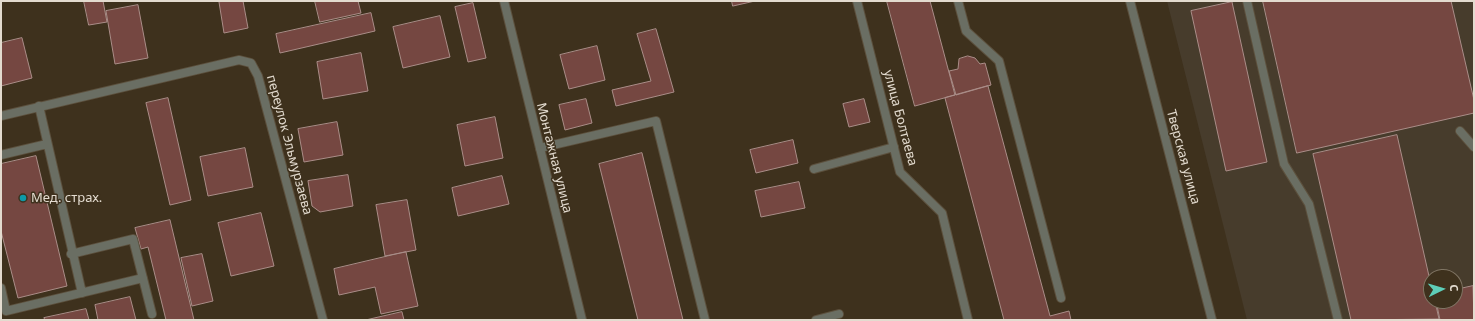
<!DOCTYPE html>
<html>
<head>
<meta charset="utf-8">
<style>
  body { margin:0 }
  #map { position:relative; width:1475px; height:321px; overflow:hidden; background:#3e311d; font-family:"Noto Sans",sans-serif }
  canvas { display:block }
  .frame { position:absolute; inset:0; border:2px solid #e3dbcf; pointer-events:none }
  .north { position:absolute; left:1423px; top:269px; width:40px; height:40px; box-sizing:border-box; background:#3e311d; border:1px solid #807564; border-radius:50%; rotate:85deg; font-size:11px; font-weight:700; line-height:16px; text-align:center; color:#e3dbcf }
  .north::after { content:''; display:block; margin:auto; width:14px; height:18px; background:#5eceb8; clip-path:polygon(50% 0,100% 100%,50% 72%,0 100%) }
</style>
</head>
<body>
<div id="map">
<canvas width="1475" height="321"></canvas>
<div class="frame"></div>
<div class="north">С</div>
</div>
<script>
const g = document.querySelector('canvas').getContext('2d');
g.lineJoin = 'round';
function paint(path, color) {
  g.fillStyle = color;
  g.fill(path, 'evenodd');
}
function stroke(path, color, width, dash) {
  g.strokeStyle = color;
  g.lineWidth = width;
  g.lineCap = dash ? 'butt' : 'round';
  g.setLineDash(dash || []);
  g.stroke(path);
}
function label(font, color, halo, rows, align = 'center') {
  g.font = font + ' "Noto Sans",sans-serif';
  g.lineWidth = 3;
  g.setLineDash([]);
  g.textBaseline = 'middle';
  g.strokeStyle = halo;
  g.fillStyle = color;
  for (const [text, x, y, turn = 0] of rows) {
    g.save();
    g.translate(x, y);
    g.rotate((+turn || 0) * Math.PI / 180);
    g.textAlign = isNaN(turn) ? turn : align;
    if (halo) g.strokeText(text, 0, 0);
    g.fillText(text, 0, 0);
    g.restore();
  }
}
const industrial = new Path2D(`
  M1167 1H1474V320H1247ZM1431 277H1455V301H1431Z`);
const building = new Path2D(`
  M84 1H103L107 22 89 25Z
  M243 1 248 28 224 33 219 2Z
  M315 1H358L361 13 320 22Z
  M732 1H755L733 6Z
  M887 1H930L955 95 915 106Z
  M1263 1H1451L1474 100V113L1297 153Z
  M1232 2 1267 162 1226 171 1191 11Z
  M473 3 486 58 468 62 455 7Z
  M138 5 148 58 115 64 106 11Z
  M371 13 375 31 280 53 276 34Z
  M440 16 450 57 403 68 393 27Z
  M656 29 674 92 616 106 612 90 651 81 637 34Z
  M22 38 32 78 1 86V43Z
  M597 46 605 80 569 89 560 55Z
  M361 53 368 91 323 99 317 62Z
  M968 56 975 58 980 64 985 63 991 85 956 95 949 71 958 69 959 59Z
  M988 86 1050 316 1069 311 1071 320H1004L945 98Z
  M168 98 191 200 170 205 146 103Z
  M586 99 592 123 565 130 559 105Z
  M864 99 870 122 849 127 843 104Z
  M495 117 503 158 465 166 457 125Z
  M337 122 343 155 304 162 298 129Z
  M1397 135 1431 285V301H1435L1439 319 1351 320 1313 154Z
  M793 140 798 163 756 173 750 150Z
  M245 148 253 187 208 196 200 157Z
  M642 153 683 320H638L599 164Z
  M36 156 67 286 18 298 1 231V164Z
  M348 175 353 206 320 212 312 206 308 181Z
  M502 176 509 204 458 216 452 188Z
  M799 182 805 208 761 217 755 191Z
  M407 200 416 250 385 256 376 205Z
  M261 213 274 266 231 276 218 223Z
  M170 220 194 320H166L148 247 141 249 135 228Z
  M406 252 418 306 381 314 375 287 339 295 334 269Z
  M202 254 213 301 192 306 181 258Z
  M1473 286 1474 320H1440L1436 301H1455V290Z
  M130 297 136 320H98L95 305Z
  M86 309 89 320H45L44 318Z
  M402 312 404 320H366Z`);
const service = new Path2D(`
  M958 1 966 31 999 61 1061 298
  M1247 1 1284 164 1309 204 1338 320
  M39 106 82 293
  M1460 131 1474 147
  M540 148 656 121 705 320
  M1 155 47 144
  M814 169 894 147
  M71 254 133 239 152 314
  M1 288 6 311 143 278
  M816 320 839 314`);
const minor = new Path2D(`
  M504 1 582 320
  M857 1 900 172 942 213 968 320
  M1 116 239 60 251 63 258 76 323 320`);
const tertiary = new Path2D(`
  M1130 1 1212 320`);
const markers = [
  [23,198,4,"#0f9aa8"]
];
const streetNames = [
  ["улица Болтаева",900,118,75],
  ["переулок Эльмурзаева",289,145,75],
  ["Тверская улица",1183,157,75],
  ["Монтажная улица",554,158,76]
];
const poiNames = [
  ["Мед. страх.",31,198]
];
paint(industrial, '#473c2c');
paint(building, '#754741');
stroke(building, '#aa8d88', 1);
stroke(service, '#5c503d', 10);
stroke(minor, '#5c503d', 10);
stroke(tertiary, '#5c503d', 10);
stroke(service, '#6a6e63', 8);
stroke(minor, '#6a6e63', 8);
stroke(tertiary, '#6a6e63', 8);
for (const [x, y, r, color] of markers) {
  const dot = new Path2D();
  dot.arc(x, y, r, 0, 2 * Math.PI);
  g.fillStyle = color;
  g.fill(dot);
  stroke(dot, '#3e311d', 1.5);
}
label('13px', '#e3dbcf', '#3e311d', streetNames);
label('13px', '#e3dbcf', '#3e311d', poiNames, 'left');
</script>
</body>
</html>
